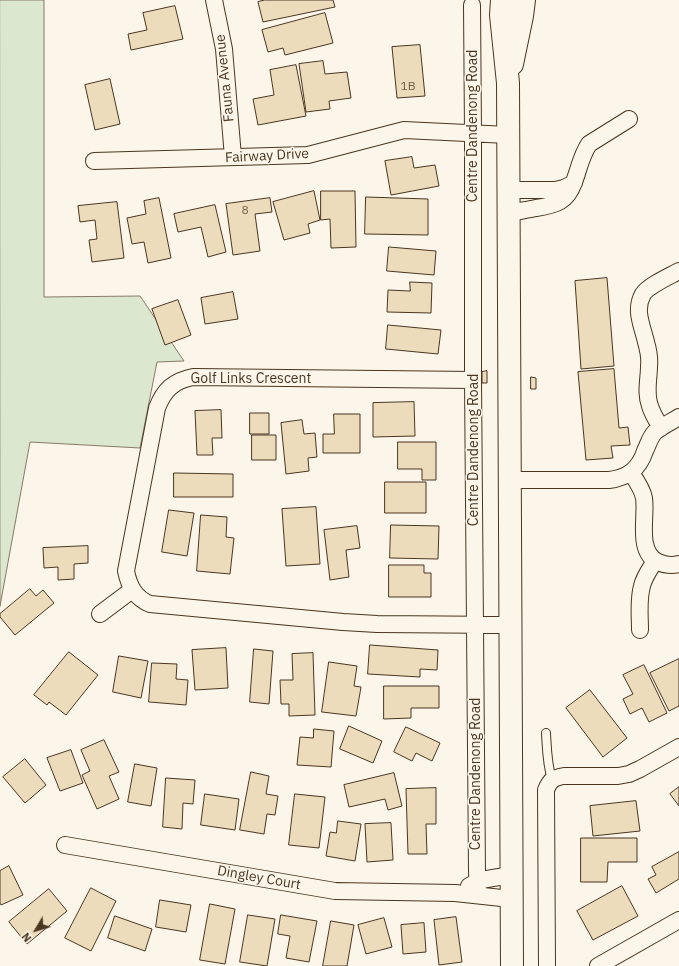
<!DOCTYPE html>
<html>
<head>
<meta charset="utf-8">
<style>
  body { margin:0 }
  #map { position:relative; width:679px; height:966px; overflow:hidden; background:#fbf6e9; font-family:"IBM Plex Sans",sans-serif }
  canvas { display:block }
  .north { position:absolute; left:16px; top:910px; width:40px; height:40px; -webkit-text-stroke:3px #fbf6e9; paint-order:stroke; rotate:232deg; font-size:11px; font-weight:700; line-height:16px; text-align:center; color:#4a3520 }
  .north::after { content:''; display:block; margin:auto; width:14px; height:18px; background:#4a3520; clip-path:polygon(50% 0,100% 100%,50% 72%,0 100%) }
</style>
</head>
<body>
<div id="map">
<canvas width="679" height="966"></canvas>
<div class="north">N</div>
</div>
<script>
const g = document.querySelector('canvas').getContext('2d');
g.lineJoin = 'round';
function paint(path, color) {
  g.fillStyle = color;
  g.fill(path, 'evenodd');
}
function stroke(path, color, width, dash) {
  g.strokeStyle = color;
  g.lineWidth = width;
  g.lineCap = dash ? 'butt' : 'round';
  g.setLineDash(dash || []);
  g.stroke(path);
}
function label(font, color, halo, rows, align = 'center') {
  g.font = font + ' "IBM Plex Sans",sans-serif';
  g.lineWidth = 3;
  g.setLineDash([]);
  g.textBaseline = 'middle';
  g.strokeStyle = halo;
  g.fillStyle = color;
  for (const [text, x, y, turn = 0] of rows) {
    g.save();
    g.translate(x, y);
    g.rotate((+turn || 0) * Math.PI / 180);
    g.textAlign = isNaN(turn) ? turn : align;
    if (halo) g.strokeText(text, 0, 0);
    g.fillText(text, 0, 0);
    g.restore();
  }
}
const green = new Path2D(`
  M0 0H44V297L140 296 184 361 157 362 140 448 30 442 0 606Z`);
const building = new Path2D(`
  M265 0H333L335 7 263 22 258 2Z
  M175 6 183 39 131 50 128 34 147 30 143 13Z
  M325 13 333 43 285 55 283 48 268 52 262 30Z
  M420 45 425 96 397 98 392 47Z
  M323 61 325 74 347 72 351 98 329 101 330 109 306 112 299 64Z
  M296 65 306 116 258 125 253 99 274 95 270 70Z
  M110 79 120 124 95 130 85 85Z
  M412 157 414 168 435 165 439 186 391 195 385 161Z
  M314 191 320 220 308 224 310 233 284 240 273 202Z
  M321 191H355L356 247 331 248 330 219 321 220Z
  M366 197 428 199V235L365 234Z
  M159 198 171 258 148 263 144 242 132 244 127 218 146 214 144 201Z
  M270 198 272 212 255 214 260 251 233 255 226 204Z
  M117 202 124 258 92 262 89 240 97 239 95 220 80 222 78 206Z
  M215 205 226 252 208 257 201 227 178 232 174 214Z
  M389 247 436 251 434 275 387 271Z
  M607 278 614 366 581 369 575 281Z
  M410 282 432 283 431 313 387 312 388 290 410 291Z
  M233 292 238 319 205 324 201 298Z
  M178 300 191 335 165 345 152 309Z
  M388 325 441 330 438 354 386 349Z
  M614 369 619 428 628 427 630 445 611 446 613 458 586 460 578 372Z
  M487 371V383H482V372Z
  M531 377 536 378V389H531Z
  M414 402 415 436 373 437V403Z
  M221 410 222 438H212L213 455H197L195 411Z
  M250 413H269V434H250Z
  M334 414H360V453H323V434H334Z
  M302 420 304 434 315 433 317 457 308 458 309 471 286 474 281 423Z
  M252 435H276V460H252Z
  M398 442H436V480H422V469H398Z
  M174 473 233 474V497H174Z
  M385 482H426V513H385Z
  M316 507 320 564 286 566 282 509Z
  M169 510 194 513 187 556 162 552Z
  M201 515 227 517 226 537 234 538 230 574 197 571Z
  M391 525 439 526 438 559 390 558Z
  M357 526 360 548 346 550 349 577 330 580 324 530Z
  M88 546V563L74 564V579L58 580V567L44 568 43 548Z
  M389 565H424V573H431V597H389Z
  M30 589 36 596 43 590 54 603 15 635 0 617V614Z
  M370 645 438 650 437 670 420 669V677L368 674Z
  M226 648 228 688 195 690 192 650Z
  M254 649 273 651 269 704 250 702Z
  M69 652 98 675 66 715 49 702 47 705 34 695Z
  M313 653 315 715 289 716V704H281L280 680H293L292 654Z
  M119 656 148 661 141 698 113 692Z
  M679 659V706L669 711 650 673Z
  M329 662 357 666 354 686 361 687 356 716 322 712Z
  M152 663 177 664 176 679 188 680 186 705 149 702Z
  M644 665 667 713 649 722 642 708 630 714 623 699 633 694 623 675Z
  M384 686H439V708H411V718L384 719Z
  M590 690 627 738 603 757 566 708Z
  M349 726 382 741 373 763 340 749Z
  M406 727 440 743 432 761 416 753 412 761 394 752Z
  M314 729 334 731 331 767 297 765 300 737 313 738Z
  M104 740 119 772 109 776 119 799 97 809 82 775 90 771 81 750Z
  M71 750 83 783 60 791 47 758Z
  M25 759 46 785 25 803 3 777Z
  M135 764 157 768 151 806 128 802Z
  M251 772 269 776 266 794 278 796 275 815 267 814 264 834 240 830Z
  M394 773 402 806 388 810 385 799 349 807 344 785Z
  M166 778 195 780 193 804 183 803 182 829 163 827Z
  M679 787V806L670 794Z
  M436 788V824H426L427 854H408L406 789Z
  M205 794 239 799 235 830 201 825Z
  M295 794 325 797 319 848 289 845Z
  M636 801 640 831 593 836 590 806Z
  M338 821 361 824 355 861 326 856 330 832 336 833Z
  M391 823 393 860 367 862 365 824Z
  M581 838H637V862H608L607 882H581Z
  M679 852V879L656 893 648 879 656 875 652 867Z
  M9 866 23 895 1 905 0 903V871Z
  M622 886 638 916 593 940 577 911Z
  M91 888 116 901 91 951 65 938Z
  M49 889 67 911 27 944 9 922Z
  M160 900 191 905 186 932 156 927Z
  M210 904 235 909 225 964 200 960Z
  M248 915 275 919 267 966 240 962Z
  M281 915 317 921 309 962 286 958 290 936 278 934Z
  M115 916 152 929 145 951 108 938Z
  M456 917 462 962 439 965 434 920Z
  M384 918 392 947 366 954 358 925Z
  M331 921 354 925 347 966H323Z
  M424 923 426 952 403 954 401 925Z`);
const service = new Path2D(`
  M546 733C547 750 547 764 552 780`);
const minor = new Path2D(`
  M214 0 224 49 233 157
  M472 5 473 133V380L477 871 478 895
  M94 161 308 155 404 130 508 135
  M508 190H555L564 188 574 183
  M509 213C518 211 527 210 536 208 556 205 567 202 574 182 579 169 581 156 589 144L629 119
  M473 380 193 377C173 381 164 390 157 408L126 571C129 586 135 598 150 604L343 622 377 624 510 625
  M661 428C657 421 652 413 650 406 645 393 649 379 649 366 650 358 648 349 646 342 642 325 634 310 643 294 648 286 670 276 679 271
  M631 473C636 480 642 488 644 498 647 516 636 552 658 562 665 565 672 566 679 564
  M509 480H609C628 478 639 469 645 451 648 445 650 437 655 432 662 426 671 422 679 417
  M100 614 132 590
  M640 630C640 616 638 600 642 586 644 577 650 569 655 561
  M65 845 335 891 455 893 511 899
  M469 886 481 880 511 875
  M547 966 546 790C550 780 553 778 564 776H618L629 774 640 769 679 747
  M598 966 679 920`);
const primary = new Path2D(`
  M502 0 501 15 508 83 512 966
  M512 64 522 16 524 0`);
const numberNames = [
  ["1B",408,87],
  ["8",245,211]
];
const streetNames = [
  ["Fauna Avenue",225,78,-96],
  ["Centre Dandenong Road",473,126,-90],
  ["Fairway Drive",267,156,-3],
  ["Golf Links Crescent",251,379],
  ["Centre Dandenong Road",474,450,-90],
  ["Centre Dandenong Road",476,774,-90],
  ["Dingley Court",259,878,10]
];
paint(green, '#dce7d0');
stroke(green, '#887966', 1);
paint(building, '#ecdcbc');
stroke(building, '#4a3520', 1);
stroke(service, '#4a3520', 10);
stroke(minor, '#4a3520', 18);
stroke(primary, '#4a3520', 24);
stroke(service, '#fbf6e9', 8);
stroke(minor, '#fbf6e9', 16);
stroke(primary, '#fbf6e9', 22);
label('12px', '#725f47', null, numberNames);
label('14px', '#4a3520', '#fbf6e9', streetNames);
</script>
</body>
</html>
